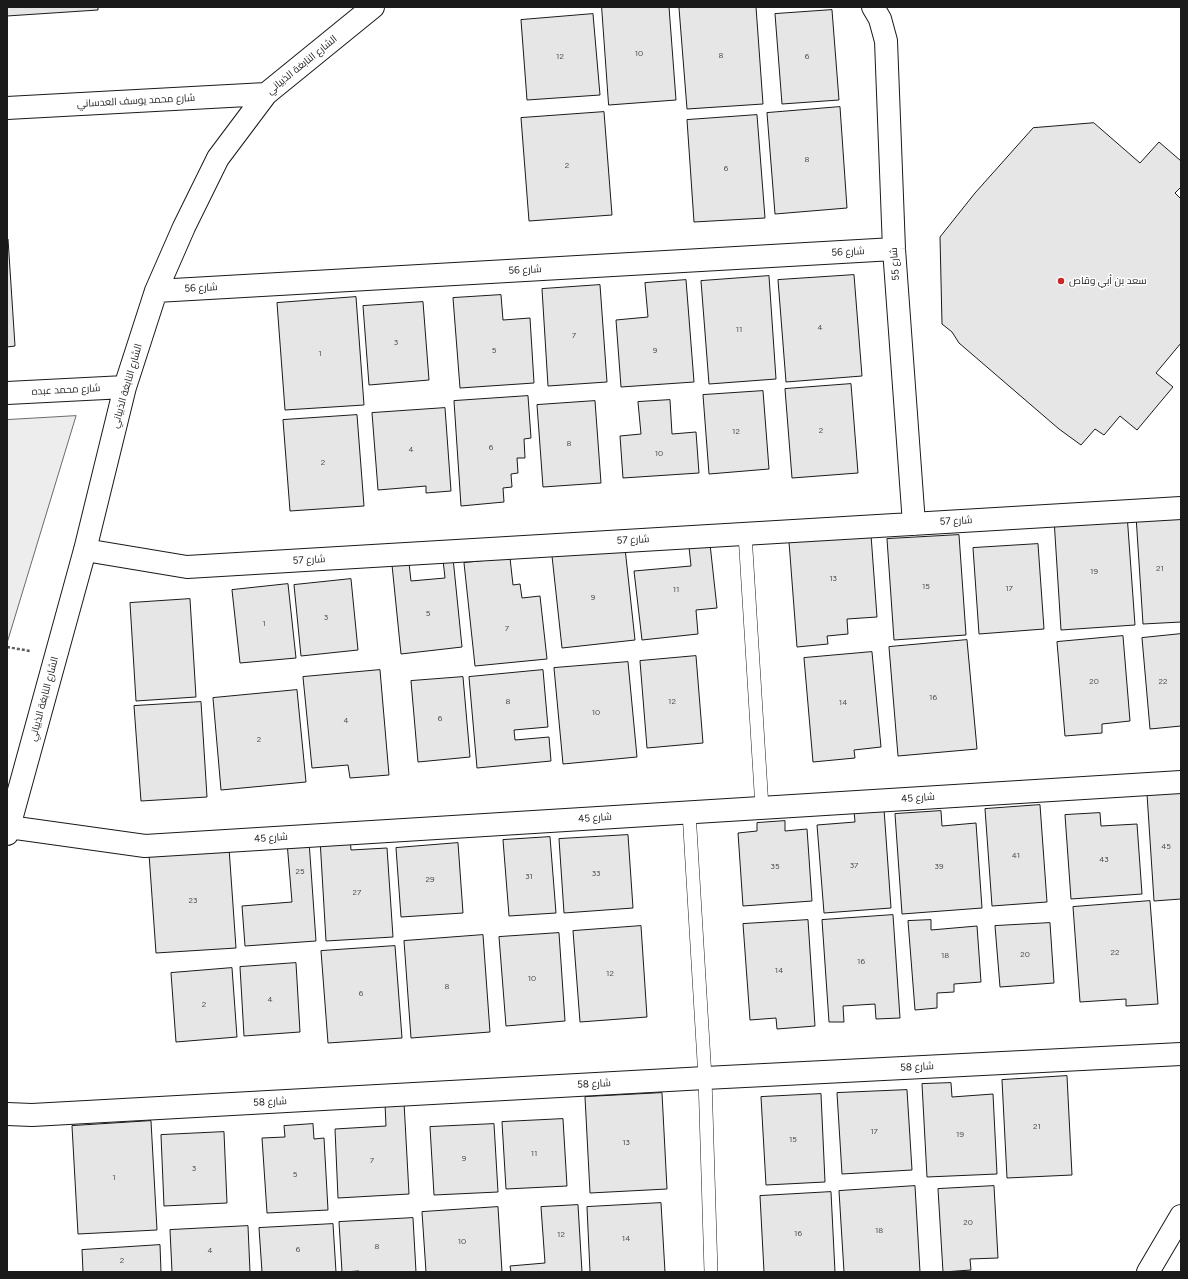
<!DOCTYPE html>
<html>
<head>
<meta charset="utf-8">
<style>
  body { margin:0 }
  #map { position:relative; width:1188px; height:1279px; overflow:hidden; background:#fff; font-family:Figtree,sans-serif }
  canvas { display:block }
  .frame { position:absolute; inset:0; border:8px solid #1a1a1a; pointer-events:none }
</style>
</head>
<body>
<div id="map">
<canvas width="1188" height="1279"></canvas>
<div class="frame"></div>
</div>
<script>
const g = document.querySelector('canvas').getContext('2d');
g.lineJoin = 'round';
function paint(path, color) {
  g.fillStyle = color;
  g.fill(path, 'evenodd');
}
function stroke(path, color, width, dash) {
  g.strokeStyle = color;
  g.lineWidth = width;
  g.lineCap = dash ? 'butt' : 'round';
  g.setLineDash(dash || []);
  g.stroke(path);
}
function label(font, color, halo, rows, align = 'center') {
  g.font = font + ' Figtree,Cairo,sans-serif';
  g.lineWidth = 3;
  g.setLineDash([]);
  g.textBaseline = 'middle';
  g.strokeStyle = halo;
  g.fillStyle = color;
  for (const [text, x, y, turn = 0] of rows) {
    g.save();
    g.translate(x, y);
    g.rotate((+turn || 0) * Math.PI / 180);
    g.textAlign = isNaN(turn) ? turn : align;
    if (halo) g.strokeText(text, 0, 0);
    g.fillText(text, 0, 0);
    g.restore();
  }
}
const built = new Path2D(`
  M76 416 7 643V420Z`);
const building = new Path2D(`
  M7 7H98V10L7 16Z
  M602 7H669L676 100 609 105Z
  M688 7H756L763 104 687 109 679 8Z
  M832 10 839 100 782 104 775 14Z
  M593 14 600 95 527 100 521 20Z
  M840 107 847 208 775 214 767 113Z
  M604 112 612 215 529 221 521 118Z
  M757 115 765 218 694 222 687 120Z
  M1094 123 1140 163 1159 142 1181 161V187L1175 193 1181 199V343L1156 373 1173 387 1137 430 1120 416 1104 435 1095 429 1081 445 1059 429 959 343 952 332 942 324 940 237 975 193 1033 128Z
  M7 239H8L15 346 7 347Z
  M854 275 862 376 786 382 778 280Z
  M769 276 776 379 709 384 701 281Z
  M686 280 694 382 621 387 616 320 648 317 645 283Z
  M600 285 607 382 548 386 542 289Z
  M501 295 503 320 530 318 534 383 460 388 453 298Z
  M356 297 364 405 285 410 277 303Z
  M423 302 429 380 369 385 363 306Z
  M851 384 858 473 792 478 785 389Z
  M763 391 769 469 709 474 703 395Z
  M528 396 531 438 524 439 525 458H517L518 473 511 474 512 487 503 488 504 502 461 506 454 401Z
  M670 400 672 434 696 432 699 473 623 478 620 436 641 434 638 402Z
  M595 401 601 483 543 487 537 405Z
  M445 408 451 491 426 493V486L378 490 372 413Z
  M357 415 364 506 290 511 283 420Z
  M1127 514 1135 625 1061 630 1054 519Z
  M1181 514V622L1143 624 1136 516Z
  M871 535 877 617 847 619 848 634 827 636 828 644 797 647 789 542Z
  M959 535 966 635 894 640 887 539Z
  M710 544 717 608 696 610 698 634 642 640 634 571 691 566 689 547Z
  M1038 544 1044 629 979 634 973 548Z
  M625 548 635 640 562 648 552 556Z
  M453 558 462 647 401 654 392 565 409 563 411 581 445 578 443 560Z
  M510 558 513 585 520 584 522 598 540 596 547 659 475 666 464 563Z
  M351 579 358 650 301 656 294 585Z
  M288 584 296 658 240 663 232 590Z
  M190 599 196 697 136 701 130 603Z
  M1181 634V726L1150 729 1142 638Z
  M1123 636 1130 721 1102 724V733L1065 736 1057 642Z
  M967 640 977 749 898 756 889 647Z
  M872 652 881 747 854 750 855 758 813 762 804 658Z
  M696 656 703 743 647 748 640 661Z
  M628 662 637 757 563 764 554 668Z
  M380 670 389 775 350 778 348 765 312 768 303 677Z
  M543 670 548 727 514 730 515 740 549 737 551 761 477 768 469 677Z
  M463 677 470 757 418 762 411 681Z
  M297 690 306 782 221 790 213 698Z
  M201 702 207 797 141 801 134 706Z
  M1181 791V899L1154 901 1147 794Z
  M1040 805 1047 902 992 906 985 809Z
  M884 809 891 908 824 913 817 825 855 822 854 811Z
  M941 811 942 826 976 823 982 908 902 914 895 814Z
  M1100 813 1101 826 1137 824 1142 894 1071 899 1065 815Z
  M785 821V831L807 829 812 901 743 906 738 833 757 831V823Z
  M628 835 633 908 564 913 559 839Z
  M350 837 351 850 387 848 393 937 326 941 320 839Z
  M550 837 556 913 509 916 503 840Z
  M309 841 316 941 245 946 242 906 292 902 287 842Z
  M458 843 463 913 401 917 396 848Z
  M229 848 236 948 156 953 149 854Z
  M1150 901 1158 1004 1126 1006V999L1080 1002 1073 907Z
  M893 915 900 1018 876 1019 875 1004 843 1006 844 1022H829L822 920Z
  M808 920 815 1026 777 1029 776 1018 750 1020 743 924Z
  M931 920V930L977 926 981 982 954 984V992L937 993V1008L915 1010 908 921Z
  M1050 923 1054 983 1000 987 995 926Z
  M641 926 647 1017 580 1022 573 931Z
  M559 933 565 1021 506 1026 499 937Z
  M483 935 490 1032 411 1038 404 941Z
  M395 946 402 1038 328 1043 321 951Z
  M296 963 300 1032 244 1036 240 967Z
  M232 968 237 1037 176 1042 171 973Z
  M1067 1076 1072 1175 1007 1178 1002 1080Z
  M951 1083 952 1097 993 1094 997 1174 927 1177 922 1084Z
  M907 1090 912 1170 842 1174 837 1093Z
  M662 1093 667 1189 590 1193 585 1097Z
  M821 1094 825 1182 766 1185 761 1097Z
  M404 1102 409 1194 338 1198 335 1129 386 1126 385 1103Z
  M563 1119 567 1186 506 1189 502 1122Z
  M151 1121 157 1230 78 1234 72 1126Z
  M313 1124 314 1139 324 1138 328 1210 267 1213 262 1138 285 1137 284 1126Z
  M494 1124 498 1192 434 1195 430 1127Z
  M224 1132 227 1203 164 1206 161 1135Z
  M915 1186 920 1272H844L839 1191Z
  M994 1186 998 1258 970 1259 971 1270 943 1272 938 1189Z
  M831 1192 835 1272H764L760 1196Z
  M661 1203 665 1272H590L587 1207Z
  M578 1205 582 1272H511L510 1266 545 1263 541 1207Z
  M498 1207 502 1272H426L422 1212Z
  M413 1218 416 1272H359V1271L342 1272 339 1222Z
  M333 1224 336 1272H262L259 1228Z
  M248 1226 250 1272H172L170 1230Z
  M160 1245 161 1272H83L82 1250Z`);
const path = new Path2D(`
  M7 647 30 651`);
const service = new Path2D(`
  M745 534 762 808
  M689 812 705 1078 711 1272`);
const minor = new Path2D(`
  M873 7 880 19 886 41 894 249 914 524
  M7 108 266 94
  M156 291 894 249
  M7 393 125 387
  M85 550 187 567 1181 508
  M9 827 145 846 1181 782
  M7 834 85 550 125 387 156 291 184 227 218 158 266 94 373 7
  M7 1114 32 1115 705 1078 1181 1054`);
const tertiary = new Path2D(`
  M1148 1272 1181 1216`);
const markers = [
  [1061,281,4,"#c62828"]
];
const numberNames = [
  ["10",639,54],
  ["8",721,56],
  ["12",560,57],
  ["6",807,57],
  ["8",807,160],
  ["2",567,166],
  ["6",726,169],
  ["4",820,328],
  ["11",739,330],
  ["7",574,336],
  ["3",396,343],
  ["5",494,351],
  ["9",655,351],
  ["1",320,354],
  ["2",821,431],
  ["12",736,432],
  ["8",569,444],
  ["6",491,448],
  ["4",411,450],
  ["10",659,454],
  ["2",323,463],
  ["21",1160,569],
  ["19",1094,572],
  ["13",833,579],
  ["15",926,587],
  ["17",1009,589],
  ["11",676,590],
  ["9",593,598],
  ["5",428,614],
  ["3",326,618],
  ["1",264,624],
  ["7",507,629],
  ["20",1094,682],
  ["22",1163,682],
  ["16",933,698],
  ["8",508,702],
  ["12",672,702],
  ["14",843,703],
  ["10",596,713],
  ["6",440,719],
  ["4",346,721],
  ["2",259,740],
  ["45",1166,847],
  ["41",1016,856],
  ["43",1104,860],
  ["37",854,866],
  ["35",775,867],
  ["39",939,867],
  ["25",300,872],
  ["33",596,874],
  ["31",529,877],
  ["29",430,880],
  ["27",357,893],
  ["23",193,901],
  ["22",1115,953],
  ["20",1025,955],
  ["18",945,956],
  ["16",861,962],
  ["14",779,971],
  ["12",610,974],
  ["10",532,979],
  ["8",447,987],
  ["6",361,994],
  ["4",270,1000],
  ["2",204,1005],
  ["21",1037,1127],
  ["17",874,1132],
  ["19",960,1135],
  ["15",793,1140],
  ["13",626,1143],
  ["11",534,1154],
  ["9",464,1159],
  ["7",372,1161],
  ["3",194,1169],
  ["5",295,1175],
  ["1",114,1178],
  ["20",968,1223],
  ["18",879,1231],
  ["16",798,1234],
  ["12",561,1235],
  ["14",626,1239],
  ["10",462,1242],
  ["8",377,1247],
  ["6",298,1250],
  ["4",210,1251],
  ["2",122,1261]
];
const streetNames = [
  ["الشارع النابغة الذبياني",302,65,-39],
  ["شارع محمد يوسف العدساني",136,101,-3],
  ["شارع 56",848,252,-3],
  ["شارع 55",895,264,-94],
  ["شارع 56",525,270,-3],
  ["شارع 56",201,288,-3],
  ["الشارع النابغة الذبياني",127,386,-74],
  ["شارع محمد عبده",66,390,-3],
  ["شارع 57",956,521,-3],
  ["شارع 57",633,540,-3],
  ["شارع 57",309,560,-3],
  ["الشارع النابغة الذبياني",44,699,-75],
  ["شارع 45",918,798,-4],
  ["شارع 45",595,818,-4],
  ["شارع 45",271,838,-4],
  ["شارع 58",917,1067,-3],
  ["شارع 58",594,1084,-3],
  ["شارع 58",270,1102,-3]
];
const poiNames = [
  ["سعد بن أبي وقاص",1069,281]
];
paint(built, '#ededed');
stroke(built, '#6a6a6a', 1);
paint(building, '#e6e6e6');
stroke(building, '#1a1a1a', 1);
stroke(service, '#1a1a1a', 14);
stroke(minor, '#1a1a1a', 24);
stroke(tertiary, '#1a1a1a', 24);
stroke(path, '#5f5f5f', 2.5, [3, 2]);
stroke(service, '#fff', 13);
stroke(minor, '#fff', 22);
stroke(tertiary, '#fff', 22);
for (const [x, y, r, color] of markers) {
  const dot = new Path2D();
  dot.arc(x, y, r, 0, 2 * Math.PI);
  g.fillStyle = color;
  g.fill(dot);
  stroke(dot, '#fff', 1.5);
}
label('8px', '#4d4d4d', null, numberNames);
label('10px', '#1a1a1a', '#fff', streetNames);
label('10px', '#1a1a1a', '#fff', poiNames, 'left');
</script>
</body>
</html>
